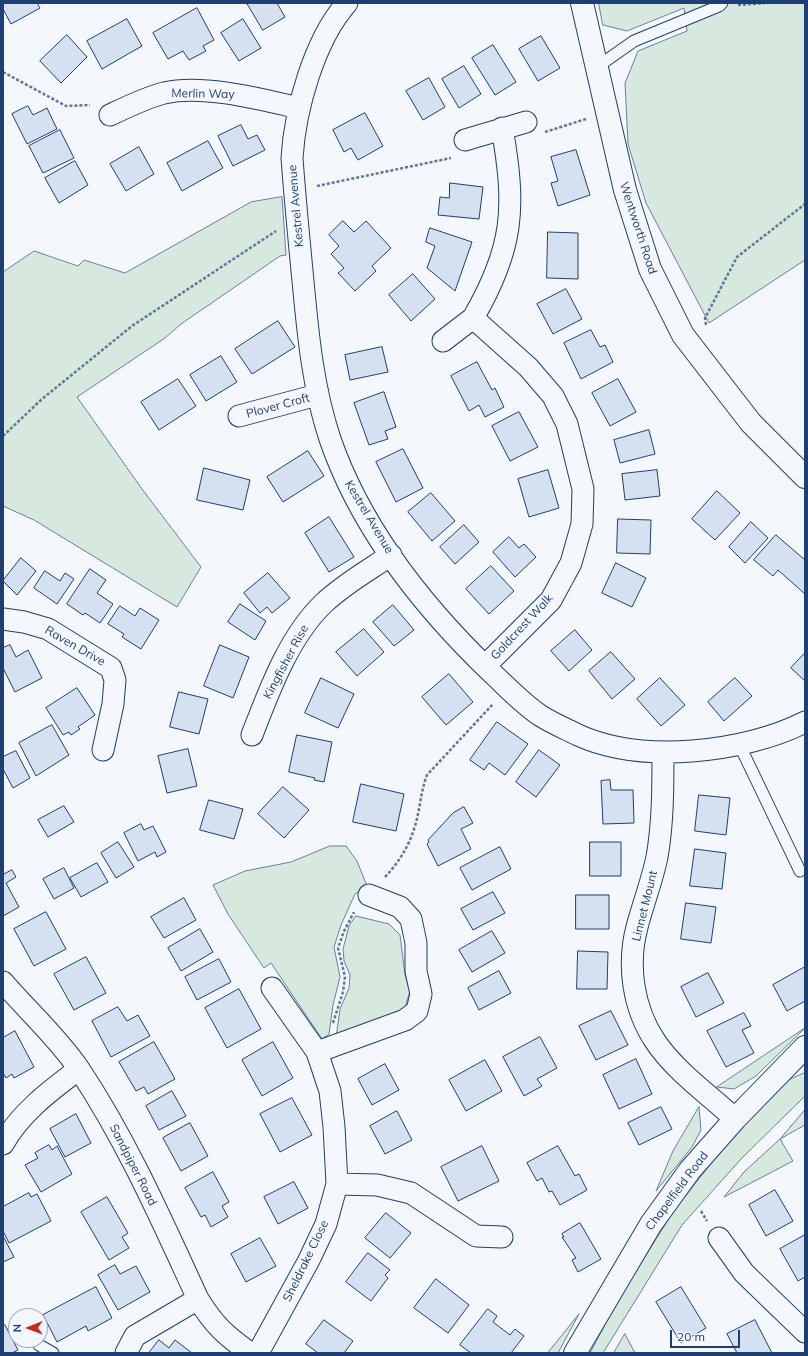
<!DOCTYPE html>
<html>
<head>
<meta charset="utf-8">
<style>
  body { margin:0 }
  #map { position:relative; width:808px; height:1356px; overflow:hidden; background:#f4f7fb; font-family:Mulish,sans-serif }
  canvas { display:block }
  .frame { position:absolute; inset:0; border:4px solid #1d3f73; pointer-events:none }
  .north { position:absolute; left:8px; top:1308px; width:40px; height:40px; box-sizing:border-box; background:#f4f7fb; border:1px solid #9eadc5; border-radius:50%; rotate:269deg; font-size:11px; font-weight:700; line-height:16px; text-align:center; color:#1d3f73 }
  .north::after { content:''; display:block; margin:auto; width:14px; height:18px; background:#c62828; clip-path:polygon(50% 0,100% 100%,50% 72%,0 100%) }
  .scale { position:absolute; left:670px; top:1330px; width:70px; height:18px; box-sizing:border-box; border:2px solid #1d3f73; border-top:0; padding-left:5px; font-size:12px; line-height:14px; white-space:nowrap; color:#1d3f73; -webkit-text-stroke:3px #f4f7fb; paint-order:stroke }
</style>
</head>
<body>
<div id="map">
<canvas width="808" height="1356"></canvas>
<div class="frame"></div>
<div class="north">N</div>
<div class="scale">20 m</div>
</div>
<script>
const g = document.querySelector('canvas').getContext('2d');
g.lineJoin = 'round';
function paint(path, color) {
  g.fillStyle = color;
  g.fill(path, 'evenodd');
}
function stroke(path, color, width, dash) {
  g.strokeStyle = color;
  g.lineWidth = width;
  g.lineCap = dash ? 'butt' : 'round';
  g.setLineDash(dash || []);
  g.stroke(path);
}
function label(font, color, halo, rows, align = 'center') {
  g.font = font + ' Mulish,sans-serif';
  g.lineWidth = 3;
  g.setLineDash([]);
  g.textBaseline = 'middle';
  g.strokeStyle = halo;
  g.fillStyle = color;
  for (const [text, x, y, turn = 0] of rows) {
    g.save();
    g.translate(x, y);
    g.rotate((+turn || 0) * Math.PI / 180);
    g.textAlign = isNaN(turn) ? turn : align;
    if (halo) g.strokeText(text, 0, 0);
    g.fillText(text, 0, 0);
    g.restore();
  }
}
const green = new Path2D(`
  M599 3H805V260L709 323 646 203 628 144 625 83 638 51 687 31 684 8 627 31 603 25Z
  M282 197 286 255 280 256 181 324 165 338 77 397 142 489 201 567 177 607 34 520 3 506V272L34 251 78 266 84 260 125 273 251 202Z
  M330 846H346L357 861 367 886 355 894 341 925 334 947 340 977 333 1005 329 1034 322 1039 271 963 264 968 228 914 213 885 245 871 291 862Z
  M356 916 389 924 400 935 405 975 410 991 405 1007 389 1018 336 1038 340 1009 349 988 350 975 344 961 343 949 349 926Z
  M805 1028 756 1076 734 1089 717 1087Z
  M805 1073V1096L742 1158 682 1225 603 1353H590L619 1298 673 1212 730 1139 788 1080Z
  M699 1107 701 1130 692 1147 656 1191 673 1151Z
  M805 1110V1125L780 1139 793 1161 724 1197 744 1172 780 1139Z
  M579 1314 558 1353H548Z
  M625 1334 635 1353H614Z`);
const building = new Path2D(`
  M3 3H37L40 8 11 24 3 9Z
  M247 3H277L285 17 263 30Z
  M197 8 214 40 203 46 206 51 189 60 183 51 168 59 153 33Z
  M127 19 142 46 102 69 87 41Z
  M243 19 261 48 239 61 221 33Z
  M67 35 87 57 61 83 40 61Z
  M541 36 560 68 538 81 519 49Z
  M493 45 516 82 495 95 472 58Z
  M464 66 481 94 459 108 442 79Z
  M429 78 445 107 423 120 406 91Z
  M28 106 33 115 47 108 57 129 27 144 12 114Z
  M365 113 383 146 358 160 351 148 344 152 333 130Z
  M241 125 248 139 257 135 265 150 233 166 218 136Z
  M60 130 74 158 43 173 29 146Z
  M208 141 223 168 182 191 167 163Z
  M139 147 154 174 126 191 110 164Z
  M576 150 590 195 558 206 551 183 558 181 551 157Z
  M75 161 88 185 59 203 45 178Z
  M450 183 483 187 479 219 438 215 440 197 449 198Z
  M343 221 354 232 366 221 391 248 372 266 376 271 355 291 338 273 344 268 331 254 339 246 329 235Z
  M430 228 472 242 455 291 427 268 435 246 426 242Z
  M548 232 578 233V279L547 278Z
  M413 274 435 299 411 321 389 295Z
  M566 289 582 319 553 334 537 304Z
  M278 321 295 347 252 374 235 349Z
  M591 330 600 347 605 345 613 362 581 379 564 343Z
  M382 347 388 372 350 380 345 355Z
  M221 356 237 382 206 401 190 375Z
  M477 362 492 390 495 388 504 407 485 417 479 405 469 411 451 376Z
  M178 379 196 406 159 430 141 402Z
  M618 379 636 412 610 426 592 393Z
  M384 392 396 427 385 431 388 439 369 445 354 403Z
  M519 412 538 447 510 461 492 426Z
  M649 430 655 454 620 463 614 440Z
  M403 449 423 488 396 502 376 462Z
  M308 451 324 476 283 502 267 477Z
  M204 468 250 480 243 510 197 500Z
  M548 470 559 508 529 517 518 479Z
  M657 470 660 496 625 500 622 474Z
  M717 491 740 513 715 540 692 519Z
  M431 493 455 521 432 541 408 512Z
  M329 517 354 557 329 572 305 533Z
  M618 519 651 520 650 554 617 553Z
  M751 522 768 538 745 563 729 547Z
  M464 525 479 542 455 564 440 547Z
  M776 535 805 560V594L778 570 773 576 754 560Z
  M509 537 519 548 524 544 536 557 515 577 493 552Z
  M21 558 36 571 17 595 3 581Z
  M616 563 646 578 632 607 602 593Z
  M491 566 514 591 489 614 466 589Z
  M90 569 106 580 97 593 113 604 100 623 85 613 83 615 67 604Z
  M45 571 60 581 65 573 74 579 57 604 34 588Z
  M268 573 290 598 272 613 267 607 260 613 244 593Z
  M240 604 266 621 255 640 228 622Z
  M393 605 414 630 394 646 373 622Z
  M120 606 135 616 140 608 159 620 141 649 122 637 124 634 108 624Z
  M364 629 384 652 357 676 336 652Z
  M575 630 592 650 569 671 551 651Z
  M10 645 16 657 28 650 42 678 15 692 3 668V648Z
  M220 645 249 657 233 698 204 686Z
  M611 652 635 679 612 699 589 671Z
  M805 653V681L791 668Z
  M449 674 473 702 446 725 422 697Z
  M321 678 354 694 338 728 305 713Z
  M660 678 685 705 661 726 637 699Z
  M735 678 752 696 724 721 708 702Z
  M77 688 95 715 78 727 80 729 71 735 69 732 63 735 46 708Z
  M179 692 208 699 199 734 170 727Z
  M497 722 528 744 505 775 489 763 484 770 470 760Z
  M52 725 69 755 36 776 19 743Z
  M297 735 332 742 324 782 314 780 315 778 289 772Z
  M188 749 197 786 167 793 158 756Z
  M539 750 560 765 536 797 516 782Z
  M16 751 30 778 13 788 3 769V757Z
  M610 780 611 790H633L634 823 603 824 601 781Z
  M361 784 404 794 396 831 353 822Z
  M283 787 309 810 284 838 258 814Z
  M699 795 730 798 726 835 695 831Z
  M209 800 243 809 234 839 200 830Z
  M64 806 74 822 48 837 38 820Z
  M464 807 473 823 461 829 471 849 438 866 427 844 429 842 428 840 453 813Z
  M141 824 144 830 153 826 166 852 157 857 155 852 138 861 124 833Z
  M118 842 134 867 116 878 101 853Z
  M590 842H621V876H590Z
  M500 847 511 869 472 890 460 868Z
  M695 849 726 853 722 889 690 886Z
  M97 863 108 882 81 897 70 878Z
  M64 868 74 888 54 899 43 879Z
  M12 870 16 877 6 883 19 907 3 916V875Z
  M493 892 505 913 473 930 461 909Z
  M576 895H609V929H576Z
  M184 898 196 920 164 938 151 917Z
  M686 903 716 907 711 943 681 939Z
  M46 912 66 949 34 966 14 929Z
  M200 929 213 952 181 971 168 948Z
  M492 931 505 953 472 972 459 950Z
  M578 951 608 952 607 989H577Z
  M86 957 106 993 74 1010 54 974Z
  M219 959 231 982 197 1000 185 977Z
  M805 967V1001L787 1011 773 985Z
  M499 971 511 993 479 1010 468 988Z
  M708 973 724 1003 696 1017 681 987Z
  M239 989 261 1029 227 1048 205 1008Z
  M118 1007 127 1021 138 1015 150 1036 111 1057 92 1021Z
  M611 1011 628 1045 596 1060 579 1026Z
  M744 1013 751 1026 742 1030 754 1053 726 1067 707 1031Z
  M15 1031 34 1067 14 1078 12 1074 6 1078 3 1073V1038Z
  M540 1037 557 1068 537 1079 542 1086 524 1096 503 1057Z
  M154 1042 175 1079 148 1094 144 1087 136 1091 119 1062Z
  M273 1042 293 1078 262 1096 242 1060Z
  M636 1059 652 1094 619 1109 603 1075Z
  M485 1060 502 1091 466 1111 449 1080Z
  M385 1064 399 1090 372 1105 358 1079Z
  M172 1091 186 1116 159 1130 146 1106Z
  M292 1098 312 1135 280 1152 260 1114Z
  M661 1107 672 1129 639 1145 628 1123Z
  M397 1111 412 1140 385 1154 370 1126Z
  M76 1114 91 1143 65 1157 50 1129Z
  M190 1123 208 1156 181 1171 163 1138Z
  M49 1145 52 1150 57 1146 72 1174 41 1192 25 1165 38 1158 35 1153Z
  M482 1146 499 1181 458 1201 441 1167Z
  M558 1146 575 1176 579 1174 587 1190 560 1205 552 1191 549 1192 542 1178 537 1181 527 1163Z
  M213 1172 229 1202 222 1206 228 1217 211 1227 205 1215 201 1217 185 1188Z
  M294 1182 308 1208 278 1224 264 1197Z
  M775 1190 793 1221 766 1236 749 1205Z
  M29 1193 31 1197 37 1194 51 1221 9 1243 3 1231V1207Z
  M107 1197 128 1233 122 1237 129 1248 109 1260 81 1212Z
  M386 1213 411 1233 390 1258 365 1238Z
  M580 1223 601 1259 578 1272 572 1260 576 1258 562 1237H564L562 1234Z
  M805 1235V1277L798 1281 780 1249Z
  M3 1236 14 1257 3 1262Z
  M260 1238 276 1266 246 1282 231 1254Z
  M368 1253 390 1270 385 1275 388 1278 371 1301 346 1282Z
  M115 1265 120 1274 136 1266 150 1292 118 1310 98 1275Z
  M436 1279 469 1305 448 1333 414 1308Z
  M96 1287 112 1318 88 1331 86 1326 57 1342 43 1315Z
  M681 1287 706 1328 681 1343 656 1302Z
  M488 1309 497 1316 493 1322 510 1335 515 1329 524 1336 511 1353H471L460 1345Z
  M324 1320 353 1341 344 1353H318L306 1344Z
  M755 1320 772 1353H737L727 1334Z
  M5 1325 18 1350 12 1353H3V1326Z
  M159 1340 169 1348 175 1340 192 1353H149Z`);
const path = new Path2D(`
  M738 5 765 3
  M3 72 66 106 90 105
  M545 132 586 119
  M317 186 451 158
  M706 325 705 318 737 257 805 204
  M3 436 42 399 132 326 276 231
  M385 877C398 863 408 848 414 829 420 812 420 793 427 775L493 704
  M333 1023 343 992 345 977 338 948 344 931 354 912
  M701 1211 707 1221`);
const service = new Path2D(`
  M597 67 634 41 719 6 722 3
  M739 744 800 871
  M39 1345 53 1353`);
const minor = new Path2D(`
  M347 3C314 40 295 110 292 158 295 199 299 240 303 281 308 335 313 388 330 439 361 529 425 609 493 674 508 688 524 705 541 716 552 723 566 729 578 735 641 764 744 753 805 722
  M110 115C127 107 145 98 164 93 203 84 260 99 299 108
  M465 140 526 122
  M443 341 473 318
  M239 416 317 395
  M3 619 24 622 48 629 111 668 115 680 113 704 103 750
  M485 666 551 600 571 563 582 524 583 489 567 424 553 396 528 367 473 318C514 248 516 207 502 128
  M252 735C269 691 289 636 324 603 344 584 369 570 391 555
  M663 752C663 786 663 823 657 857 652 881 643 904 637 927 627 965 633 1008 655 1041 675 1071 708 1094 735 1119
  M3 982C28 1011 58 1038 79 1069 127 1141 162 1221 198 1299 214 1325 225 1335 250 1353
  M317 1052 405 1020 417 1011 421 994 416 971V943L411 919 400 907 369 895
  M3 1144C21 1112 50 1091 79 1069
  M337 1184 377 1185 411 1193 476 1236 502 1237
  M719 1238 744 1273 805 1332
  M126 1353 135 1336 198 1299
  M258 1353 309 1260 326 1224 337 1184 334 1127 330 1091 317 1052 272 988`);
const tertiary = new Path2D(`
  M582 3 625 190 650 269 683 335 751 423 805 477
  M575 1353 651 1224 690 1170 735 1119 805 1047`);
const streetNames = [
  ["Merlin Way",203,94,1],
  ["Kestrel Avenue",296,206,-95],
  ["Wentworth Road",638,228,72],
  ["Plover Croft",278,406,-15],
  ["Kestrel Avenue",369,517,59],
  ["Goldcrest Walk",522,627,-47],
  ["Raven Drive",75,646,30],
  ["Kingfisher Rise",286,662,-62],
  ["Linnet Mount",645,906,-76],
  ["Sandpiper Road",133,1165,63],
  ["Chapelfield Road",677,1191,-53],
  ["Sheldrake Close",306,1261,-64]
];
paint(green, '#d7e8df');
stroke(green, '#687fa3', 1);
paint(building, '#d5e0f0');
stroke(building, '#1d3f73', 1);
stroke(service, '#1d3f73', 13);
stroke(minor, '#1d3f73', 23);
stroke(tertiary, '#1d3f73', 24);
stroke(path, '#5e769c', 2.5, [3, 2]);
stroke(service, '#f4f7fb', 11);
stroke(minor, '#f4f7fb', 21);
stroke(tertiary, '#f4f7fb', 22);
label('12px', '#1d3f73', '#f4f7fb', streetNames);
</script>
</body>
</html>
